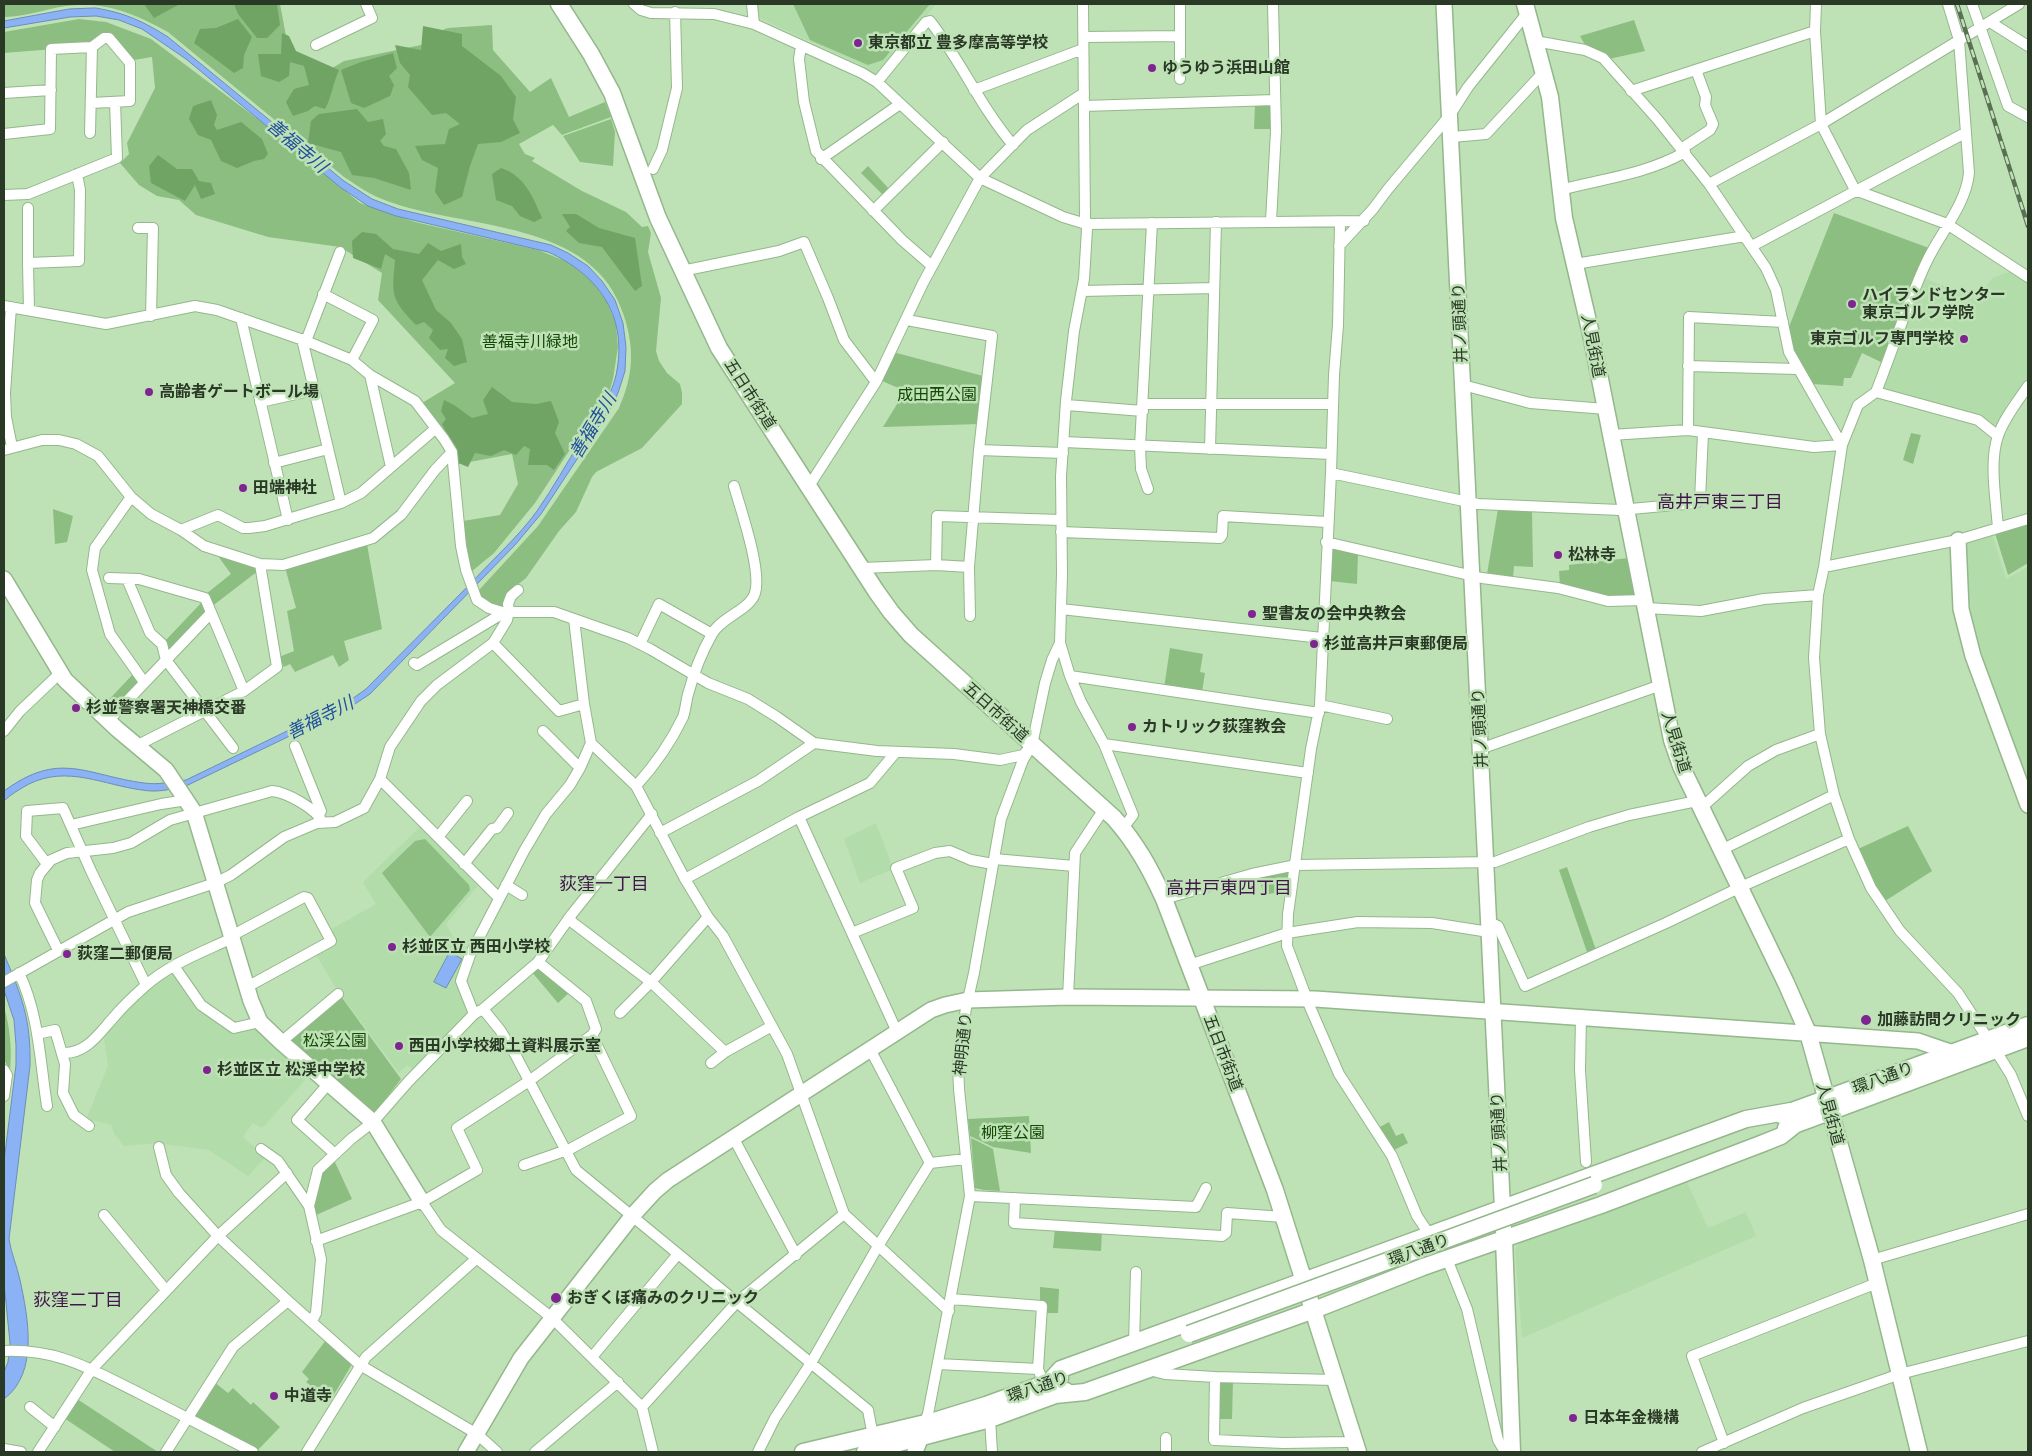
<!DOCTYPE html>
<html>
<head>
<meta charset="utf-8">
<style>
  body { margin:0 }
  #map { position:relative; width:2032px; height:1456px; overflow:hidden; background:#bee2b6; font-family:Lato,sans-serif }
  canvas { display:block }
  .frame { position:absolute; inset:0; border:5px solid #2a3826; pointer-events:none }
</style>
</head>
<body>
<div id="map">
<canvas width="2032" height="1456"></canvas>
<div class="frame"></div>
</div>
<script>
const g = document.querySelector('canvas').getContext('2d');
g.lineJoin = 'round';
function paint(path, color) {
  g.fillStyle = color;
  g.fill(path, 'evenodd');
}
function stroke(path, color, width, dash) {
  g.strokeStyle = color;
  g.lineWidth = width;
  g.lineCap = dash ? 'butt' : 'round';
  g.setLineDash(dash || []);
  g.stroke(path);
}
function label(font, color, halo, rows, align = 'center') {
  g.font = font + ' Lato,"Noto Sans JP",sans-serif';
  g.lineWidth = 5;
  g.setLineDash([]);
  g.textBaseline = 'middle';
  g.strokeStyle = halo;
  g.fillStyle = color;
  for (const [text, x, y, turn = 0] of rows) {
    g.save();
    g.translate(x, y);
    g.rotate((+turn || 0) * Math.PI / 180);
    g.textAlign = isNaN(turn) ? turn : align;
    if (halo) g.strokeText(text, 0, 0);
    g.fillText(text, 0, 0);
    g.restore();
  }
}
const built = new Path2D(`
  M755 4H936L879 75H875L861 65 757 17Z
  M2012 271 2028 282V379L2007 404 1997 428 1978 414 1881 390 1924 278 1978 300 1992 278Z
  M1992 534 2006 579 2028 567V783L1993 695 1969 606 1963 547 1965 543Z
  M876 823 893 869 860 883 844 839Z
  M422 825 478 886 446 924 465 959 460 979 472 1012 439 1046 413 1069 407 1065 399 1073 337 990 315 953 332 929 376 904 363 882Z
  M174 970 215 1020 260 1028 311 1073 267 1123 262 1128 253 1123 243 1137 266 1157 248 1176 209 1150 156 1143 124 1146 115 1135 111 1125 91 1120 87 1117 108 1066 104 1039 113 1022 156 981Z
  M1686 1180 1708 1228 1746 1212 1756 1236 1522 1338 1515 1249 1521 1241Z`);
const green = new Path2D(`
  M4 4H280L289 52 329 70 344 61 421 45 425 43 424 37 448 28 492 25 493 50 530 92 551 78 569 117 605 102 611 117 562 135 553 125 519 144 525 154 535 158 532 161 582 191 626 212 642 227 648 226 651 233 648 252 661 298 656 351 659 361 667 373 680 384 682 393V404L642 448 596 472 592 477 576 512 559 531 526 578 506 594 502 607 488 604 479 596V590L538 526 619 408C633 376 635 350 624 316 594 218 465 230 387 201 370 195 358 186 344 177L168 32C139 16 110 3 77 5 52 6 28 17 4 17Z
  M793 4H930L883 60 868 65 810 40Z
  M79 19 106 22 151 39 263 123 360 203 415 222 538 250 570 263 593 282 607 302 616 324 618 347 613 379 607 400 577 439 535 503 494 553 471 572 463 521 500 515 518 484 512 454 459 464 455 453 422 403 455 383 378 300 382 273 340 247 268 237 196 215 179 200 157 196 139 185 120 163 129 154 127 143 155 88 152 57 134 60 108 33 92 46 4 53V32Z
  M1634 20 1645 51 1609 59 1587 48 1580 36Z
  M1255 105H1272L1270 129H1254Z
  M611 119 615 132 613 166 580 162 563 136Z
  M868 166 890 190 884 196 861 173Z
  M1834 213 1929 248 1881 362 1862 353 1851 378H1844L1843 386 1812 384 1791 346 1789 327Z
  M893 352 983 376 979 424 883 427 905 391 880 380Z
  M1911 433 1921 435 1913 464 1903 460Z
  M53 509 73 516 67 542 55 544Z
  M1498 509 1532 510 1533 567 1514 566 1513 578 1487 574Z
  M2028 523V563L2008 575 1995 533Z
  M367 544 382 629 344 641 349 660 339 667 333 655 295 672 290 664 284 667 279 657 294 651 287 611 296 608 285 567Z
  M1332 547 1358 552 1357 584 1330 581Z
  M218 556 255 565 258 571 211 607 206 594 231 574Z
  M1628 558 1635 597H1609L1560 585 1559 571 1569 570V565Z
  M202 602 205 614 169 650 165 641Z
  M1170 648 1203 654 1200 672 1205 673 1202 692 1164 688Z
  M135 672 140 679 138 685 110 715 102 707Z
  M1908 826 1932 871 1885 901 1874 885 1858 849Z
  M425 839 469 885 470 890 430 937 382 873 415 841Z
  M1567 867 1596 950 1588 955 1559 870Z
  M1291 870 1289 890 1264 895 1258 875Z
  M537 964 571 991 558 1003 531 971Z
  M340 995 401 1079 374 1114 286 1041Z
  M4 1007C10 1028 12 1048 10 1070L4 1060Z
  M1029 1116 1031 1153 993 1147 970 1136 968 1119Z
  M1389 1122 1396 1136 1403 1133 1408 1143 1392 1151 1378 1128Z
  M971 1138 993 1149 1000 1191 984 1190 975 1188Z
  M334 1160 352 1199 314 1216 315 1197 322 1172Z
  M1055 1229 1102 1230 1101 1251 1053 1248Z
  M1040 1287 1059 1289 1058 1313H1045L1040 1303Z
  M326 1340 352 1364 329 1403 314 1391 315 1389 306 1382 309 1379 302 1372Z
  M1221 1381H1233L1232 1419H1218Z
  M214 1382 228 1393 233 1388 251 1405 253 1402 280 1427 258 1450 194 1418Z
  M77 1399 158 1452H115L64 1418Z`);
const forest = new Path2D(`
  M144 4H180L154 18Z
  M234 4H277L280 25 267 38H257L238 14Z
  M238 19 252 37 244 55 243 68 234 73 194 43 200 29 216 28Z
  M423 26 462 34V46L501 76 516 97 513 119 520 133 501 142 478 144 470 166 462 197 444 205 435 192 438 168 422 160 415 146 445 144 449 129 460 124 446 113 432 115 408 87 410 75 400 63 395 45 421 50Z
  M282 33 289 36 296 51 339 70C333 83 332 96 325 109L315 106 308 111 293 116 286 102 294 89 309 85 304 66 290 62 289 76 279 82 261 76 258 54H281Z
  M393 53 397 68 389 76 394 85 390 96 364 108 351 103 341 70 361 62Z
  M211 100 217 115 214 125 217 130 241 122 262 139 268 154 264 159 254 161 237 168 221 161 211 140 198 135 189 119 193 106Z
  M357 109 368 122 383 119 386 134 380 141 384 146 396 149 409 173 411 190 374 178 352 175 341 152 308 143 311 121 319 114Z
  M158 155 177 169H192L199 181 211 183 215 194 201 199 195 185 185 201 151 183 149 166Z
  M501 168C525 176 533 197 542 218L534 222 520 216 512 206 496 200 492 174Z
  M562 214H576L599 228 635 238 642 286 635 291 602 247 579 243 566 231 570 227Z
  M362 232 376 234 393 249 419 254 428 243 441 251 461 244 462 257 466 264 454 269 438 260 422 280 436 310 451 323 462 339 467 362 454 366 445 358 448 349 440 350 429 338 433 330 424 322 416 325C390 298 392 295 395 260L385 254 381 269 353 258 352 241Z
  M492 387 512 402 536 404 551 401 559 422 555 433 565 454 554 470 547 465H528L530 449 524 446 516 455 504 450 491 456 475 453 468 467 456 462V447L450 440 442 424 446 419 441 411 444 400 454 405 472 418 488 414 483 400Z`);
const water = new Path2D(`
  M96 8C125 13 143 21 168 37L344 181 372 199 398 209 551 245 568 253 588 266 602 281 615 300 623 323 626 347 625 371 619 390 614 403 541 514 515 545 370 694 352 706 188 785C173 789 158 793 142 790 103 785 68 765 29 784 20 789 11 794 4 801V791C60 750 85 775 144 783 158 785 172 782 186 780L349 701 366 689C402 653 437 617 473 581 494 558 519 536 537 511 553 488 567 463 581 440 595 418 613 396 617 370 627 314 597 274 548 252L396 216 368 206 340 187 186 59 142 29 119 20 96 16 70 17 4 28V21L69 9Z
  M450 952 462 959 446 988 434 982Z
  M4 954C22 997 31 1019 30 1066L9 1239C11 1253 17 1266 20 1280 28 1317 39 1373 4 1399V1372L8 1362 10 1343 4 1283V1161L16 1065V1045L14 1020 4 990Z`);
const street = new Path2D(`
  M634 4 641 10 651 13 714 14 754 24 862 73 877 82 980 178 1063 217 1086 224 1364 221
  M752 4 754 24
  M1083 4 1085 218 1087 229 1084 279 1074 331 1066 401 1061 476 1062 574 1060 643 1070 676 1081 702 1104 744 1133 815 1123 828
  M1816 4 1815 31 1821 124 1855 190 1947 224 2028 277
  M1948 4 1959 40 1969 173C1966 205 1940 233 1926 263 1907 304 1893 349 1876 392L1858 405 1842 445 1824 567 1818 595 1814 658 1820 734 1834 795 1849 839 1871 888 1900 931 1958 993 1988 1039
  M1972 4 2008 106 2028 117
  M1990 22 2028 46
  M1084 37 1180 36
  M1535 41 1585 50 1603 58 1658 120 1709 184 1766 268 1776 290 1789 352 1842 445 1814 447 1688 430 1611 435
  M316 45 372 18 366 4
  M801 46 799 59 804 102 816 151 902 240 932 266
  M1180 79V4
  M877 82 926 22 930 21C961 61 980 106 1013 145
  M974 90 1083 49
  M1631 91 1815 31
  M4 93 51 90
  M1084 106 1275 100
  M90 133 92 47
  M4 134 50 129 51 49 92 47 104 38H109L130 63V101L91 103
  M1452 137 1486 134 1539 77
  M1681 149 1710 130 1713 124 1705 105 1706 97 1696 70
  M821 159 900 104
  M653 169 662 150 677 88 675 12
  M1709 184 1821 124 2019 4
  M1560 190C1602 179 1647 174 1685 152
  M4 195 28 194 117 158 115 102
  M28 208V263
  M873 211 943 142
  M1271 221 1276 131 1273 4
  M1340 222 1338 325 1334 375 1331 473 1320 705 1311 749 1288 914 1287 946 1310 1007 1339 1074 1392 1156 1417 1216 1429 1234
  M138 228H153L151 316
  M1339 246 1373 209 1388 189 1450 115 1468 87 1528 12
  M1752 246 1965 133
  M1575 264 1745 236
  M682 271 779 251 804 242 828 298 844 340 876 382
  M1082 291 1214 288
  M323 294 373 320 352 360
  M4 306 106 324 195 306 217 310 306 341 352 360 370 375 415 401 444 439 452 452 461 546 466 570 477 600 489 608 502 612H554L628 638 650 649 708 683 748 699 777 717 814 743 877 751 954 754 1000 760 1023 755 1032 745
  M29 310 28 263 79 261 80 190 77 174
  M241 318 288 520
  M907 320 992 336 979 450 969 567 970 616
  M302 339 341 503
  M306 341 340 252
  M1688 366 1797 369
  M370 375 391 467
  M1463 385 1530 403 1606 409
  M1876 392 1978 420 1998 436
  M4 393H5L11 307
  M5 393 6 417 12 447
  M260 402 314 390
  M1143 404H1333
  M1067 405 1143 411
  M1688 430 1689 317 1783 322
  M1064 442 1331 454
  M1210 449 1216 222
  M4 450 42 440H59L76 444 98 456 131 497 151 514 181 530 204 546 260 564 283 565 373 538 401 515 435 470 452 452
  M979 450 1063 453
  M274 463 328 449
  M1331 473 1478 504 1620 510 1696 503 1700 500 1703 433
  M809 486 876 382 923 283 980 178 1027 130 1084 93
  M1148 489 1141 469 1140 446 1152 223
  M131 497 95 548 92 570 110 634 144 682
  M1998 528C1996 501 1989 461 1998 436 2004 418 2018 401 2028 386
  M181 530 218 515 243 528H249L265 526 341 503 361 493 435 429
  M1061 532 1220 538 1222 535 1223 516 1327 522
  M1326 542 1482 578 1558 588 1608 601 1644 600
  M936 565 937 516 1060 520
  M1824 567 1958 540 2028 519
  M862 568 936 565 969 567
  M109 578 139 579 205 598 244 691
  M127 579 150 633 162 644 166 660 233 748
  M1646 608 1701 611 1764 599 1818 595
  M1061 609 1322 638
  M493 643 559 711 584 704
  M640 644 659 604 712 634
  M414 663 417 665 500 615 502 612
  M1070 676 1319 713
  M1320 705 1387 719
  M108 721 211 613
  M4 731 20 711 60 673
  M543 731 580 768
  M591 743 636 786 685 879 708 917 723 936 787 1054 844 1214 949 1311
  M1104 744 1308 773
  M136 746 244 691 277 667 260 564
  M295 746 321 811 319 815
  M1480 749 1661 685
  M380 779 499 898
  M636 786C655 765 671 742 683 717 686 709 686 699 689 691 694 672 702 652 712 634 721 617 750 610 755 593 762 571 741 510 734 486
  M1701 808 1748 766 1776 750 1820 734
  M799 817 897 1032
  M71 825 161 804 187 800
  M660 833 758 781 814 743
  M438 837 467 801
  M1721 850 1834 795
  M994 859 1074 866
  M47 864 26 836 27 811 63 808 91 871 146 985
  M464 864 492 829 497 828 508 813
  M685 879 799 817 870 783 896 752
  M506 885 522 895
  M1164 899 1252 874 1296 865 1495 862 1589 827 1629 815 1692 802 1697 800
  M568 919 651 982 725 1052
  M1489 922 1498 926 1525 986 1666 923 1745 885 1849 839
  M852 933 913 908 896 868 935 853 950 851 971 860 993 864
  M58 950 35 903 37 880 40 873 51 860 67 853 113 848 131 843 170 820 272 791C286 792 317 809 322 822
  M1189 965 1287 933 1358 922 1432 923 1489 932
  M174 966 201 1005 234 1028 260 1022
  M19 973C39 1014 40 1062 47 1106
  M4 982 128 912 215 883 231 875 284 837 317 823 335 822 364 808 380 779 390 747 421 701 437 685 493 643 507 620 509 611 508 604 511 596 518 590
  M1068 997 1075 853 1104 809
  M483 1009 500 1030 515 1054 576 1170 868 1410 873 1436
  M620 1013 651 982 708 917
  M474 1014 461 981 470 955 524 851 546 814 570 785 580 768 591 743 584 704 574 619
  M1581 1017 1580 1070 1586 1162
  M37 1034 55 1030 65 1064 63 1093 74 1115 89 1126
  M281 1042 338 994
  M1996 1051 2011 1075 2028 1116
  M63 1053C87 1054 100 1032 114 1017 123 1006 134 996 144 987 168 965 200 953 228 940L235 934 304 897 308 898 331 941 247 987
  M711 1063 725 1052 772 1026
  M4 1070 7 1075 4 1096
  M329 1083 297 1120 335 1154
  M733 1137 796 1255
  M159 1147 166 1175 179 1193 218 1236 288 1301 360 1365 477 1434 497 1452
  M261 1149 278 1161 309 1206
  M930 1163 966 1159
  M524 1165 570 1149 631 1116 592 1035
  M970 1196 1196 1207 1206 1188
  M1015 1198 1014 1223 1222 1236 1226 1233 1227 1213 1284 1217
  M422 1202 441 1230 552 1318 642 1407 653 1452
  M104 1215 165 1289
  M316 1241 422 1202 477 1170 457 1128 529 1081 592 1035 596 1029 586 1001 538 962
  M1447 1259 1467 1309 1498 1440 1505 1452
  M1872 1260 2028 1214
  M951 1299 1042 1306 1038 1369
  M312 1321 316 1313 321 1259 309 1206 318 1170 351 1139 373 1122 408 1082 474 1014 483 1009 538 962 572 914 652 814
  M1134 1343 1136 1272
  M4 1351C59 1349 90 1369 137 1392 176 1412 215 1432 253 1452
  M592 1357 678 1254
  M938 1364 1038 1369 1044 1384
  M1149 1370 1165 1374 1215 1377 1334 1380
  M1215 1377 1214 1440 1283 1443 1347 1442 1354 1439
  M30 1407 55 1427
  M642 1407 737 1302 844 1214
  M990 1419 992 1452
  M923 1427 928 1414 970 1196 959 1089 958 1063 966 1008 974 973 1001 819 1023 760 1032 745 1045 683 1052 660 1060 643
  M1724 1443 1692 1356 1877 1283
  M4 1449 21 1452
  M38 1452 92 1369 218 1236 287 1173
  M166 1452 233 1347 288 1301
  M307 1452 366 1357 476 1259
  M535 1452 618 1382
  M758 1452 775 1418 811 1363 878 1246 930 1163 870 1049
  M1166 1452V1438
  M1702 1452 1803 1408 1900 1374 2028 1341`);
const secondary = new Path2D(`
  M1444 4 1504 1239
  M1958 540 1961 609 1973 656 2028 805
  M4 579 65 680 117 729 166 770 194 812 251 1001 260 1022 281 1042 373 1122 422 1202
  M466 1452 521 1358 633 1215 655 1191 668 1180 931 1010 945 1005 968 1000 1068 997 1315 999 1918 1041 1959 1055
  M915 1452 920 1439`);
const primary = new Path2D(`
  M559 4 591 54 612 93 658 218 719 348 876 591 891 612 911 635 1114 818C1136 843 1150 868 1164 899L1275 1190 1358 1452
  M1525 4 1550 97 1564 218 1591 334 1672 740 1681 766 1786 983 1808 1033 1872 1260 1919 1452
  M1781 1115 2028 1025
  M1786 1128 2028 1038
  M1504 1239 1512 1452
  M1050 1381 1061 1369C1290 1287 1517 1202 1746 1119L1791 1111
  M1055 1395 1085 1392 1314 1310 1423 1267 1601 1205 1761 1144 1781 1136 1796 1124
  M803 1452 934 1421 986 1405 1060 1378
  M865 1452 990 1419 1066 1391`);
const rail = new Path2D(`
  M1957 4 2028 226`);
const primaryBridge = new Path2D(`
  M1189 1334 1594 1185`);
const markers = [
  [858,43,5,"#7f2592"],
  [1152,68,5,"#7f2592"],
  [1852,304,5,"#7f2592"],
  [1964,339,5,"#7f2592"],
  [149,392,5,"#7f2592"],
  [243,488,5,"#7f2592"],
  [1558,555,5,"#7f2592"],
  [1252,614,5,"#7f2592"],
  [1314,644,5,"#7f2592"],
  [76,708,5,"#7f2592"],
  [1132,727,5,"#7f2592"],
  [392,947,5,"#7f2592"],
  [67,954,5,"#7f2592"],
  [1866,1020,6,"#7f2592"],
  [399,1046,5,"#7f2592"],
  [207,1070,5,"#7f2592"],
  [556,1298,6,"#7f2592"],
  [274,1396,5,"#7f2592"],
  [1573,1418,5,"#7f2592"]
];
const poiNames = [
  ["東京都立 豊多摩高等学校",868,43],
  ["ゆうゆう浜田山館",1162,68],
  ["ハイランドセンター",1862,295],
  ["東京ゴルフ学院",1862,313],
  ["東京ゴルフ専門学校",1954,339,"right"],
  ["高齢者ゲートボール場",159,392],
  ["田端神社",253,488],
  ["松林寺",1568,555],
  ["聖書友の会中央教会",1262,614],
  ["杉並高井戸東郵便局",1324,644],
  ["杉並警察署天神橋交番",86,708],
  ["カトリック荻窪教会",1142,727],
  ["杉並区立 西田小学校",402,947],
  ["荻窪二郵便局",77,954],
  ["加藤訪問クリニック",1877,1020],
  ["西田小学校郷土資料展示室",409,1046],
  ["杉並区立 松渓中学校",217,1070],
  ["おぎくぼ痛みのクリニック",567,1298],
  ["中道寺",284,1396],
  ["日本年金機構",1583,1418]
];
const streetNames = [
  ["井ノ頭通り",1460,323,-92],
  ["人見街道",1593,346,79],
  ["五日市街道",750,394,57],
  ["五日市街道",996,712,42],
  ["井ノ頭通り",1480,728,-93],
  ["人見街道",1676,742,73],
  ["神明通り",963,1044,-84],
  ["五日市街道",1223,1053,69],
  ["環八通り",1883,1078,-20],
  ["人見街道",1830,1114,75],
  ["井ノ頭通り",1499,1132,-93],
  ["環八通り",1419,1250,-20],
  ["環八通り",1038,1387,-19]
];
const parkNames = [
  ["善福寺川緑地",530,342],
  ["成田西公園",937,395],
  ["松渓公園",335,1041],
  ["柳窪公園",1013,1133]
];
const waterNames = [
  ["善福寺川",297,146,40],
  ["善福寺川",593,426,-59],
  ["善福寺川",320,718,-27]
];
const neighbourhoodNames = [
  ["高井戸東三丁目",1720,502],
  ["荻窪一丁目",604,884],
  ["高井戸東四丁目",1229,888],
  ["荻窪二丁目",78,1300]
];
paint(built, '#b2dca9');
paint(green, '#8cbd81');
paint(forest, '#70a464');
paint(water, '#8ab2f5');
stroke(water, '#6d8db7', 1);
stroke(street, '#94b78c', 12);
stroke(secondary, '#94b78c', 18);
stroke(primary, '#94b78c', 19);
stroke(street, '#fff', 10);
stroke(secondary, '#fff', 15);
stroke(primary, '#fff', 16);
stroke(rail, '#5a6f54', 4.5);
stroke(rail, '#bee2b6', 2.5, [8]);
stroke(primaryBridge, '#94b78c', 19, []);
stroke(primaryBridge, '#fff', 16);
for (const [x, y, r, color] of markers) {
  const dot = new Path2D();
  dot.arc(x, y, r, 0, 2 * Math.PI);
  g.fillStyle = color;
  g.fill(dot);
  stroke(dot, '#bee2b6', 2);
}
label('bold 16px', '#2a3826', '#bee2b6', poiNames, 'left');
label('16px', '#2a3826', '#bee2b6', streetNames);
label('16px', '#144805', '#bee2b6', parkNames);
label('italic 18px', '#204f9c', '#bee2b6', waterNames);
label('18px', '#41174b', '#bee2b6', neighbourhoodNames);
</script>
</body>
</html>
